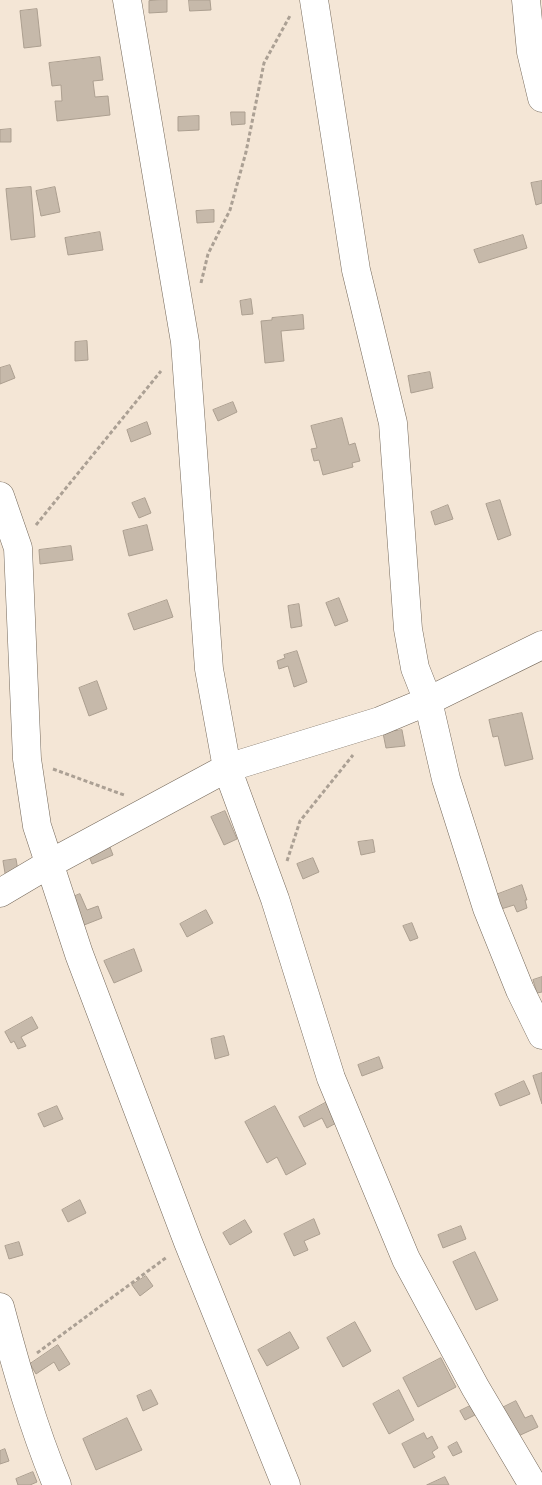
<!DOCTYPE html>
<html>
<head>
<meta charset="utf-8">
<style>
  body { margin:0 }
  canvas { display:block; background:#f4e6d6 }
</style>
</head>
<body>
<canvas width="542" height="1485"></canvas>
<script>
const g = document.querySelector('canvas').getContext('2d');
g.lineJoin = 'round';
function paint(path, color) {
  g.fillStyle = color;
  g.fill(path, 'evenodd');
}
function stroke(path, color, width, dash) {
  g.strokeStyle = color;
  g.lineWidth = width;
  g.lineCap = dash ? 'butt' : 'round';
  g.setLineDash(dash || []);
  g.stroke(path);
}
const building = new Path2D(`
  M167 0V12L149 13V1Z
  M189 0H210L211 10 190 11Z
  M37 9 41 46 24 48 20 11Z
  M100 57 103 80 93 81 95 97 108 96 110 115 57 121 55 101H62L61 85 52 86 49 63Z
  M231 112H245V124L232 125Z
  M199 116V130L178 131V117Z
  M11 129V142H0V130Z
  M542 181V203L536 205 531 183Z
  M31 187 35 237 11 240 6 189Z
  M55 187 60 212 41 216 36 191Z
  M214 210V222L197 223 196 211Z
  M100 232 103 250 68 255 65 238Z
  M523 235 527 248 479 263 474 250Z
  M251 299 253 314 242 315 240 301Z
  M303 315 304 329 281 331 284 361 265 363 261 321 272 320V318Z
  M87 341 88 360 75 361V342Z
  M10 365 15 378 0 384V368Z
  M430 372 433 388 411 393 408 376Z
  M233 402 237 412 218 421 213 410Z
  M342 418 349 445 355 443 360 461 352 463 353 467 323 475 319 460 314 461 311 449 317 448 311 426Z
  M147 422 151 434 131 442 127 430Z
  M145 498 151 513 139 518 132 503Z
  M500 500 511 535 498 540 486 504Z
  M448 505 453 519 435 525 431 512Z
  M147 525 153 550 129 556 123 531Z
  M71 546 73 560 40 564 39 550Z
  M339 598 348 621 335 626 326 603Z
  M167 600 173 617 134 630 128 614Z
  M299 604 302 626 291 628 288 606Z
  M297 651 307 682 294 687 288 666 279 669 277 661 285 658 284 655Z
  M97 681 107 709 89 716 79 688Z
  M522 713 533 759 505 766 498 736 493 737 489 720Z
  M402 730 405 746 386 748 383 733Z
  M225 811 237 839 224 845 211 817Z
  M373 840 375 852 361 855 358 842Z
  M108 842 113 855 92 864 87 851Z
  M313 858 319 872 303 879 297 864Z
  M16 859 19 876 6 879 3 861Z
  M522 885 527 900H525L527 908 517 912 514 905 498 910 493 896Z
  M80 894 87 910 98 906 102 918 79 927 68 899Z
  M206 910 213 923 187 937 180 924Z
  M412 923 418 938 410 941 403 926Z
  M134 949 142 971 114 983 104 961Z
  M542 977V992L537 993 533 980Z
  M32 1017 38 1028 21 1037 26 1046 18 1049 14 1041 11 1043 5 1032Z
  M224 1036 229 1055 215 1059 211 1039Z
  M379 1057 383 1068 362 1076 358 1065Z
  M542 1073V1104L533 1076Z
  M524 1081 530 1094 500 1106 495 1094Z
  M327 1102 338 1122 327 1128 322 1118 304 1127 299 1117Z
  M57 1106 63 1119 44 1127 38 1114Z
  M275 1106 306 1164 286 1175 277 1157 267 1163 245 1122Z
  M80 1200 86 1213 68 1222 62 1210Z
  M314 1219 320 1234 304 1241 308 1250 294 1256 284 1234Z
  M245 1220 252 1232 230 1245 223 1233Z
  M461 1226 466 1239 443 1248 438 1235Z
  M19 1242 23 1255 9 1259 5 1246Z
  M475 1252 498 1300 476 1310 453 1262Z
  M146 1276 153 1286 140 1296 132 1285Z
  M355 1322 371 1351 343 1367 327 1338Z
  M290 1332 299 1348 267 1366 258 1350Z
  M58 1345 70 1364 59 1371 54 1362 36 1374 30 1364Z
  M441 1358 456 1387 418 1407 403 1378Z
  M151 1390 158 1404 143 1411 137 1396Z
  M399 1390 414 1420 389 1434 373 1404Z
  M516 1401 525 1418 532 1415 538 1427 516 1437 502 1408Z
  M470 1406 475 1415 465 1420 460 1411Z
  M127 1418 142 1450 96 1470 83 1439Z
  M424 1433 427 1439 432 1436 438 1448 432 1452 435 1457 414 1468 402 1444Z
  M457 1442 462 1452 453 1456 448 1447Z
  M5 1449 9 1461 0 1464V1451Z
  M33 1472 37 1482 30 1485H18L16 1479Z
  M445 1477 449 1485H427Z`);
const path = new Path2D(`
  M201 283 208 254 230 210 246 152 264 63 291 14
  M36 525 161 371
  M53 769 124 795
  M287 861 300 821 353 755
  M37 1353 167 1257`);
const minor = new Path2D(`
  M127 0 185 342 209 669 227 768 275 899 331 1078 406 1259 475 1387 533 1485
  M314 0 356 270 393 423 408 629 415 668 428 701 446 779 487 908 520 990 542 1035
  M526 0 531 52 542 98
  M0 496 18 548 27 759 37 826 79 954 188 1242 286 1485
  M0 893 49 864 227 768 380 721 428 701 542 645
  M0 1307C16 1367 33 1427 57 1485`);
paint(building, '#c6b9aa');
stroke(building, '#ac9f90', 1);
stroke(minor, '#75695b', 29);
stroke(path, '#aba094', 3, [4, 2.5]);
stroke(minor, '#fff', 28);
</script>
</body>
</html>
